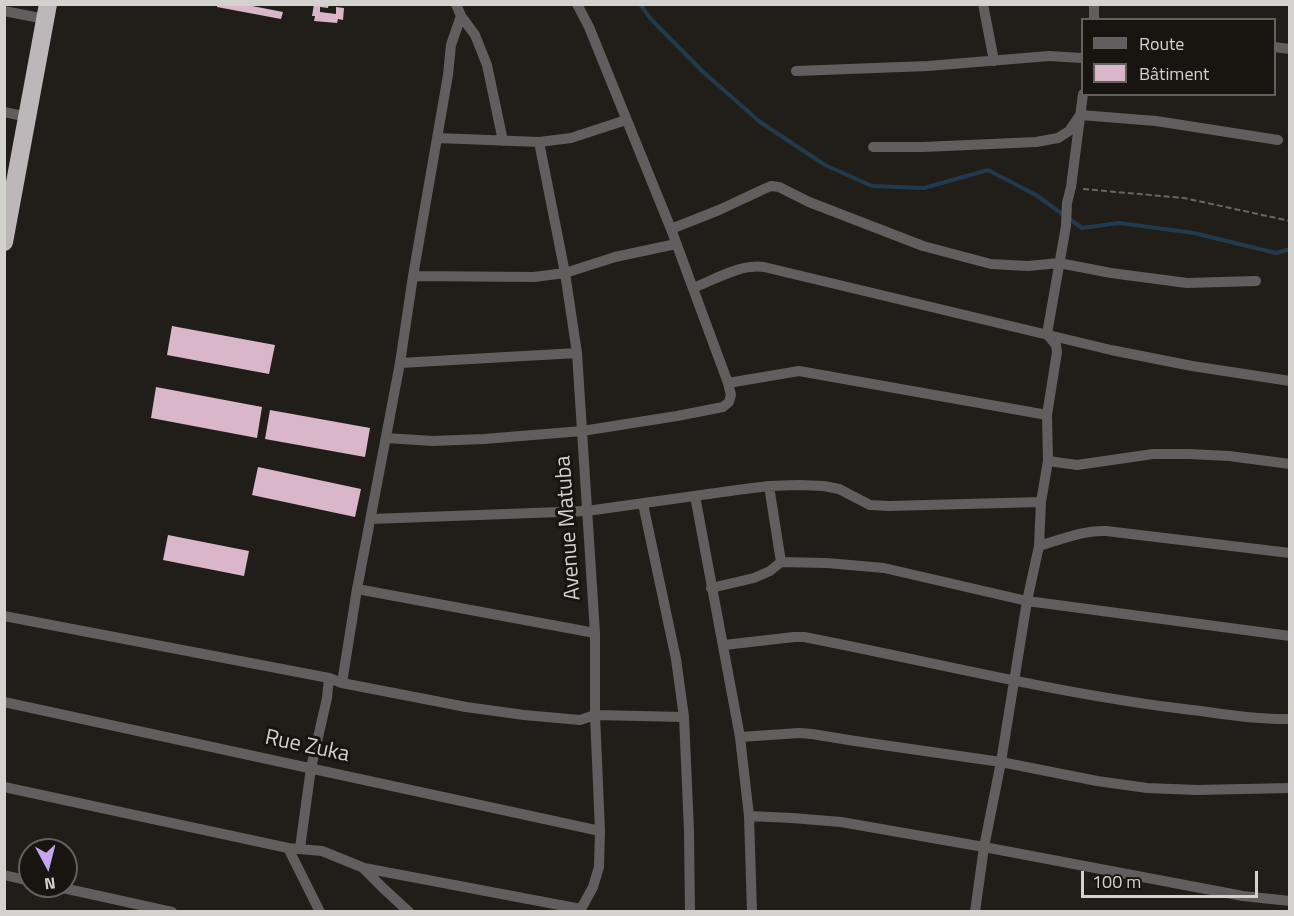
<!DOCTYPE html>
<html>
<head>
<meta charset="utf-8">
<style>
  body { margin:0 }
  #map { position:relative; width:1294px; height:916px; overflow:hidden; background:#211e1a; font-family:"Titillium Web",sans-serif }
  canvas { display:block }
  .frame { position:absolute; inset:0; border:6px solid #d4d2cf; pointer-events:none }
  .legend { position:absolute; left:1081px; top:18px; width:195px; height:78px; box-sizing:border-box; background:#181511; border:2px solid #63615d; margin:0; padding:8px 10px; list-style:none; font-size:18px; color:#d4d2cf }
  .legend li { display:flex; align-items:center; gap:12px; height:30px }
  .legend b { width:30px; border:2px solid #63615d }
  .north { position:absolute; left:18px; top:838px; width:60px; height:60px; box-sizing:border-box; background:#181511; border:2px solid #63615d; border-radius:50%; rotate:173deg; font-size:16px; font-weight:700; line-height:24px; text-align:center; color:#d4d2cf }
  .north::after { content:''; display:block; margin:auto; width:21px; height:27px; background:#c5a7f1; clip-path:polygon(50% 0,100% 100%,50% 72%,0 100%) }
  .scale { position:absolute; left:1081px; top:871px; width:177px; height:27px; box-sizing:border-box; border:3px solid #d4d2cf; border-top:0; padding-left:8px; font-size:18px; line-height:21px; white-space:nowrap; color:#d4d2cf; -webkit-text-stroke:4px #181511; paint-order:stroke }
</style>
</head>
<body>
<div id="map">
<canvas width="1294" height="916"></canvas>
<div class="frame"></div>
<ul class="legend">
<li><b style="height:8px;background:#615e5f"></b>Route</li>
<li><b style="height:16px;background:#d9b6c9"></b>Bâtiment</li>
</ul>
<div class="north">N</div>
<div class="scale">100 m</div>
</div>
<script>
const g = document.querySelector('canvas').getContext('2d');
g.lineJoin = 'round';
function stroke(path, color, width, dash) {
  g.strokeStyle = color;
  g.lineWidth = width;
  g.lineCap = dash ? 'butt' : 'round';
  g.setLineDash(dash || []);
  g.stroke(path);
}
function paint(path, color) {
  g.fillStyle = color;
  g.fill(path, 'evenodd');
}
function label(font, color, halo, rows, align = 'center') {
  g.font = font + ' "Titillium Web",sans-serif';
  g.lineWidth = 6;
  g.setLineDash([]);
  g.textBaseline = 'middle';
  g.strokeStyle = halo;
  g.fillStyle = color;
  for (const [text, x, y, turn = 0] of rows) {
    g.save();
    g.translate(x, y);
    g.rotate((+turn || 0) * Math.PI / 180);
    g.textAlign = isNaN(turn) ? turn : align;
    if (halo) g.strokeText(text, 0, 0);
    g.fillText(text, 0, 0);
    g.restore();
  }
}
const stream = new Path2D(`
  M640 4 650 18 701 70 760 122 825 165 872 186 924 188 988 170 1036 195 1082 228 1119 223 1194 233 1276 253 1290 249`);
const building = new Path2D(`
  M217 4H242L283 12 281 19 217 7Z
  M314 4H329L328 8 320 7V12L336 14V7L344 8 343 20 338 19 337 23 314 21 315 16H312Z
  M172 326 275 345 269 374 167 355Z
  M156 387 262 407 257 438 151 418Z
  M270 410 370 428 365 457 265 439Z
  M258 467 361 489 355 517 252 495Z
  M168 535 249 551 244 576 163 560Z`);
const path = new Path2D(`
  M1083 189 1184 198 1290 221`);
const street = new Path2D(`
  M983 4 994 61
  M1094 4V20
  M4 11 45 19
  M461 16 475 35 487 65 503 141
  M1274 47 1290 49
  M796 71 928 66 1049 56 1082 58
  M4 112 28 117
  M437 138 539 142 571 138 626 120
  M539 142 565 273 577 353 595 633V715L600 831 599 867 593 887 581 909V912
  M873 147H923L1036 142 1058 138 1069 131 1080 115 1156 121 1278 140
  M671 229 719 210 764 189 771 186 779 187 809 202 923 246 991 264 1028 266 1059 263 1111 273 1187 283 1256 281
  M413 276 534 277 565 273 615 257 676 244
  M693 288C716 279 740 264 764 267L1111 350 1192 366 1290 381
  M400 363 577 353
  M728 383 799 371 1047 415
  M386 438 433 441 484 439 582 431 677 416 723 407 729 402 731 395 728 383 671 229 589 27 577 4
  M1048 461 1077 465 1153 454H1189L1229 456 1290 464
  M769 486 798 485 824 486 839 489 870 505 889 506 1041 502
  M695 496 740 737 749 816 752 912
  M643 504 676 659 684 717 689 831 690 912
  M371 519 587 511 737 490 769 486 781 562
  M1039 546C1060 540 1083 530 1106 531L1290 553
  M711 588 754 578 770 571 781 562 827 563 884 568 1027 601 1290 636
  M357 589 595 633
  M4 616 329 678 342 683 466 707 524 715 580 720 595 715 684 717
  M724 645 794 637H804C928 661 1051 692 1176 708 1213 712 1252 720 1290 719
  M342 683 357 589 400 363 413 276 448 75 451 45 461 16 456 4
  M4 702 600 831
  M740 737 799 733 812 734 855 741 1001 762 1097 781 1147 788 1197 790 1290 788
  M4 787 288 848 322 851 364 868 581 909
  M749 816 792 818 841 822 984 847 1243 896 1290 901
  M288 848 320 912
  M300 848 311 768 327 698 329 678
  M364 869 383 888 409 912
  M4 875 30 881
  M54 886 172 912
  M975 912 984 847 1001 762 1027 601 1039 546 1041 502 1048 461 1047 415 1057 352 1056 345 1047 334 1066 226 1067 203 1071 187 1083 94`);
const highway = new Path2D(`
  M4 242 48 4`);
const streetNames = [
  ["Avenue Matuba",569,528,-94],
  ["Rue Zuka",307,747,12]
];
stroke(stream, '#223a4e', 4);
paint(building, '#d9b6c9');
stroke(path, '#686662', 2, [6, 3]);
stroke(street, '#615e5f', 10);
stroke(highway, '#beb7ba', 18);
label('22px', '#d4d2cf', '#181511', streetNames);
</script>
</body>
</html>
